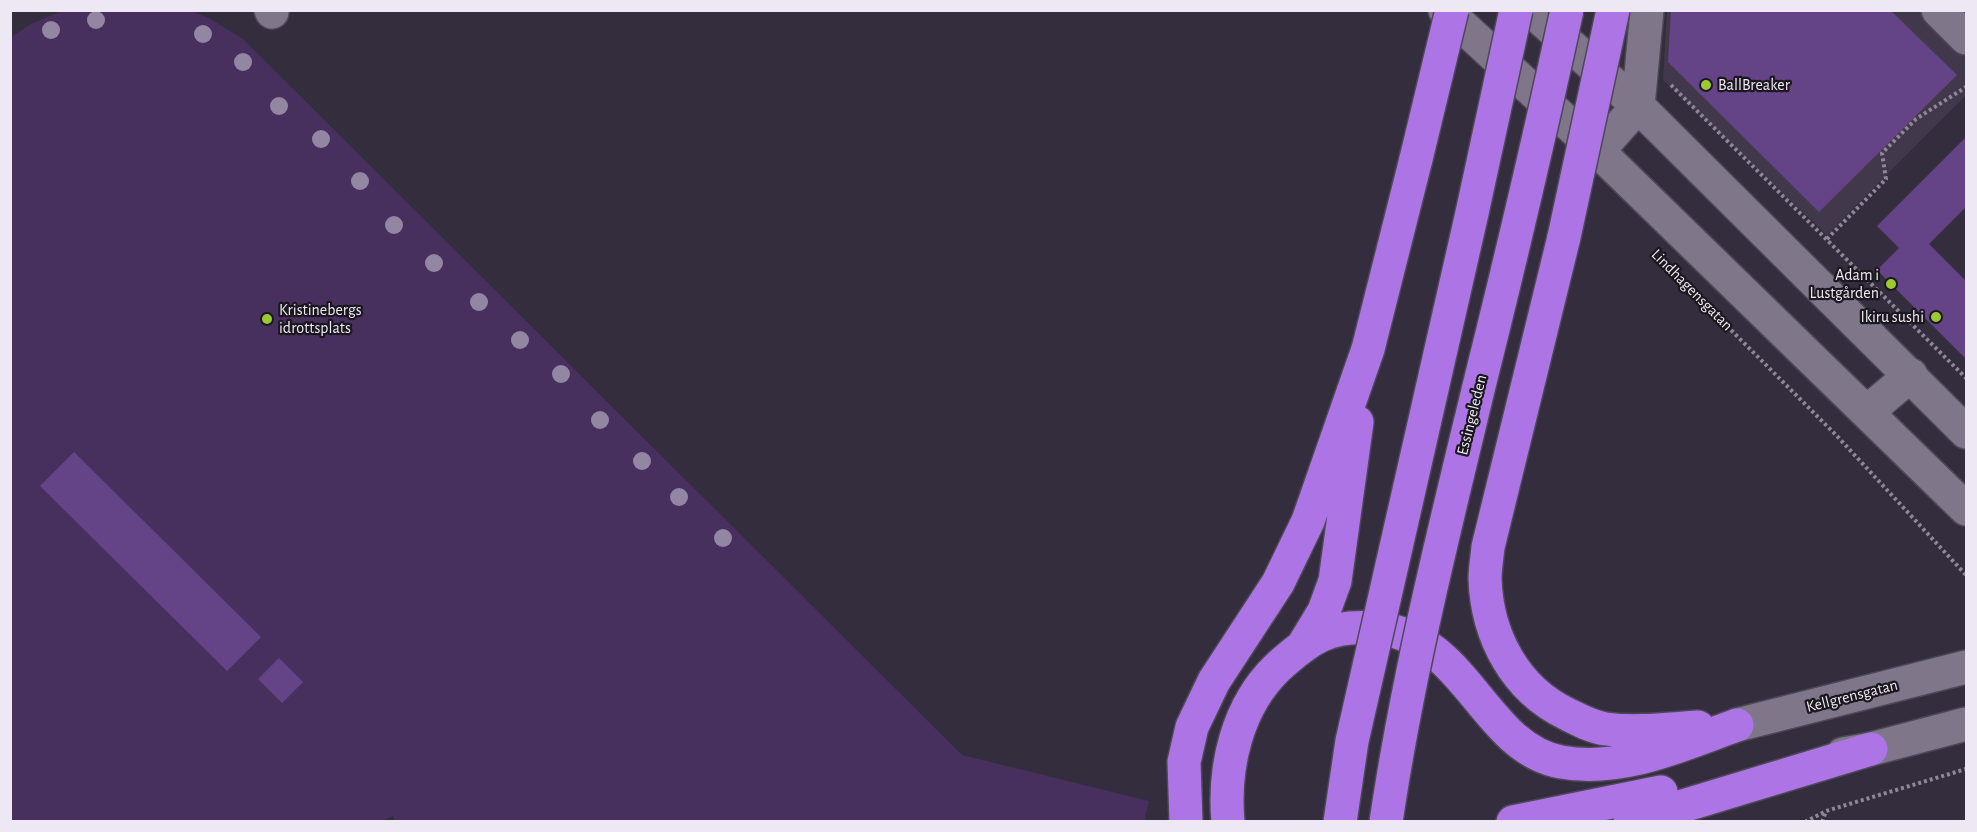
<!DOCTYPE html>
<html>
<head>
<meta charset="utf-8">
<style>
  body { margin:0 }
  #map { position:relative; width:1977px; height:832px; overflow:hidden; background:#342d3d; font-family:"Alegreya Sans",sans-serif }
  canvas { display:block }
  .frame { position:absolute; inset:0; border:12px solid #ede8f3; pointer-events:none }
</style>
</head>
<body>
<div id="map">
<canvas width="1977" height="832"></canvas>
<div class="frame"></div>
</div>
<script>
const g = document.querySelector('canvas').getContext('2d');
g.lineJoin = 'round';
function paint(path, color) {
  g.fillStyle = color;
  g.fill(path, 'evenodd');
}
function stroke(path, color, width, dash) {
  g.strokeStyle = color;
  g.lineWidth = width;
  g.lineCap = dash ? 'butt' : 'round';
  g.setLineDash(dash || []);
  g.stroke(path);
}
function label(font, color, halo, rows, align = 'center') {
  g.font = font + ' "Alegreya Sans",sans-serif';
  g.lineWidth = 4.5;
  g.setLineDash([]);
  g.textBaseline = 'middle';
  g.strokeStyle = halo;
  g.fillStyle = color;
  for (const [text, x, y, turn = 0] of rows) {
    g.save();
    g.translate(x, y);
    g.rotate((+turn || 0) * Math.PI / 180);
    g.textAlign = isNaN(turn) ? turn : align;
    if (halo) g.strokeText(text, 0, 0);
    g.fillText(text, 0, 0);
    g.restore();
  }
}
const built = new Path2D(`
  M1667 11H1937L1966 41V95L1827 235 1663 80Z`);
const green = new Path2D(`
  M64 10 191 11 209 18 243 39 962 755 1149 801 1144 822H395L393 816 379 822 11 821V37L31 24Z`);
const building = new Path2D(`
  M1671 10H1890L1957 75 1819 212 1668 62Z
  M1966 137V207L1929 244 1966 281V359L1877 270 1899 248 1877 226Z
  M74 452 261 637 227 671 40 486Z
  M279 658 303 682 282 703 258 679Z`);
const path = new Path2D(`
  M1671 85 1966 378
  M1827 239 1886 179 1882 153 1916 119 1966 87
  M1659 258 1836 435 1966 575
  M1805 822 1826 811 1966 769
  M1822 822 1826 811`);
const minor = new Path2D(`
  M271 10 272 12
  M1445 10 1598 151 1966 509
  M1531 10 1638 106 1966 432
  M1938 10 1966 38
  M1598 151 1638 106 1647 10
  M1867 412 1911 375
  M1737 725 1966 667
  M1843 754 1871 749 1966 724`);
const highway = new Path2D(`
  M1564 237 1488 547C1487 558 1485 569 1485 579 1487 636 1515 689 1567 714 1579 720 1592 727 1606 729 1636 733 1667 729 1698 727
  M1304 644 1324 611 1335 581 1357 422
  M1186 822 1184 762 1192 727 1214 681 1278 583 1308 521 1368 349 1416 159
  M1228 822C1223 767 1237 706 1278 667 1310 638 1330 624 1375 628 1467 635 1483 748 1561 762 1622 773 1681 745 1737 725
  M1513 822 1661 792
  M1630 822 1871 749`);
const highwayBridge = new Path2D(`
  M1416 159 1452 10
  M1564 237 1613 10
  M1340 822 1352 741 1472 213 1516 10
  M1386 822C1408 673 1445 527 1480 382 1511 258 1540 135 1567 10`);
const trees = [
  [96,20],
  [51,30],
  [203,34],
  [243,62],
  [279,106],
  [321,139],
  [360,181],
  [394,225],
  [434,263],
  [479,302],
  [520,340],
  [561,374],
  [600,420],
  [642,461],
  [679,497],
  [723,538]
];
const markers = [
  [1706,85,6,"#9cca31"],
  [1891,284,6,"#9cca31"],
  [1936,317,6,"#9cca31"],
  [267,319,6,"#9cca31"]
];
const poiNames = [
  ["BallBreaker",1718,85],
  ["Adam i",1879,275,"right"],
  ["Lustgården",1879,293,"right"],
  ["Kristinebergs",279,310],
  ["idrottsplats",279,328],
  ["Ikiru sushi",1924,317,"right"]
];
const streetNames = [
  ["Lindhagensgatan",1692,290,45],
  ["Essingeleden",1472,415,-76],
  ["Kellgrensgatan",1852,696,-14]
];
paint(built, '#42384c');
paint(green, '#47305e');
paint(building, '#654387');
stroke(minor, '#4e4856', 36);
stroke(highway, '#4e4856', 36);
stroke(path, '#8e8896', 4, [3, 3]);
stroke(minor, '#7f7789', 33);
stroke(highway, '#ad74e6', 33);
stroke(highwayBridge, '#4e4856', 36, []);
stroke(highwayBridge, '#ad74e6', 33);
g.fillStyle = '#9386a3';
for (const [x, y] of trees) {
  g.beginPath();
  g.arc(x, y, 9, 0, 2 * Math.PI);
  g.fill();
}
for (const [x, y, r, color] of markers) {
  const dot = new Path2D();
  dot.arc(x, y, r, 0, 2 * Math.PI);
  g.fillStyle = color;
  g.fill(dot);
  stroke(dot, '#1a171e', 2);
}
label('16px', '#ede8f3', '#1a171e', poiNames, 'left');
label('16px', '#ede8f3', '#1a171e', streetNames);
</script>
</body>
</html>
